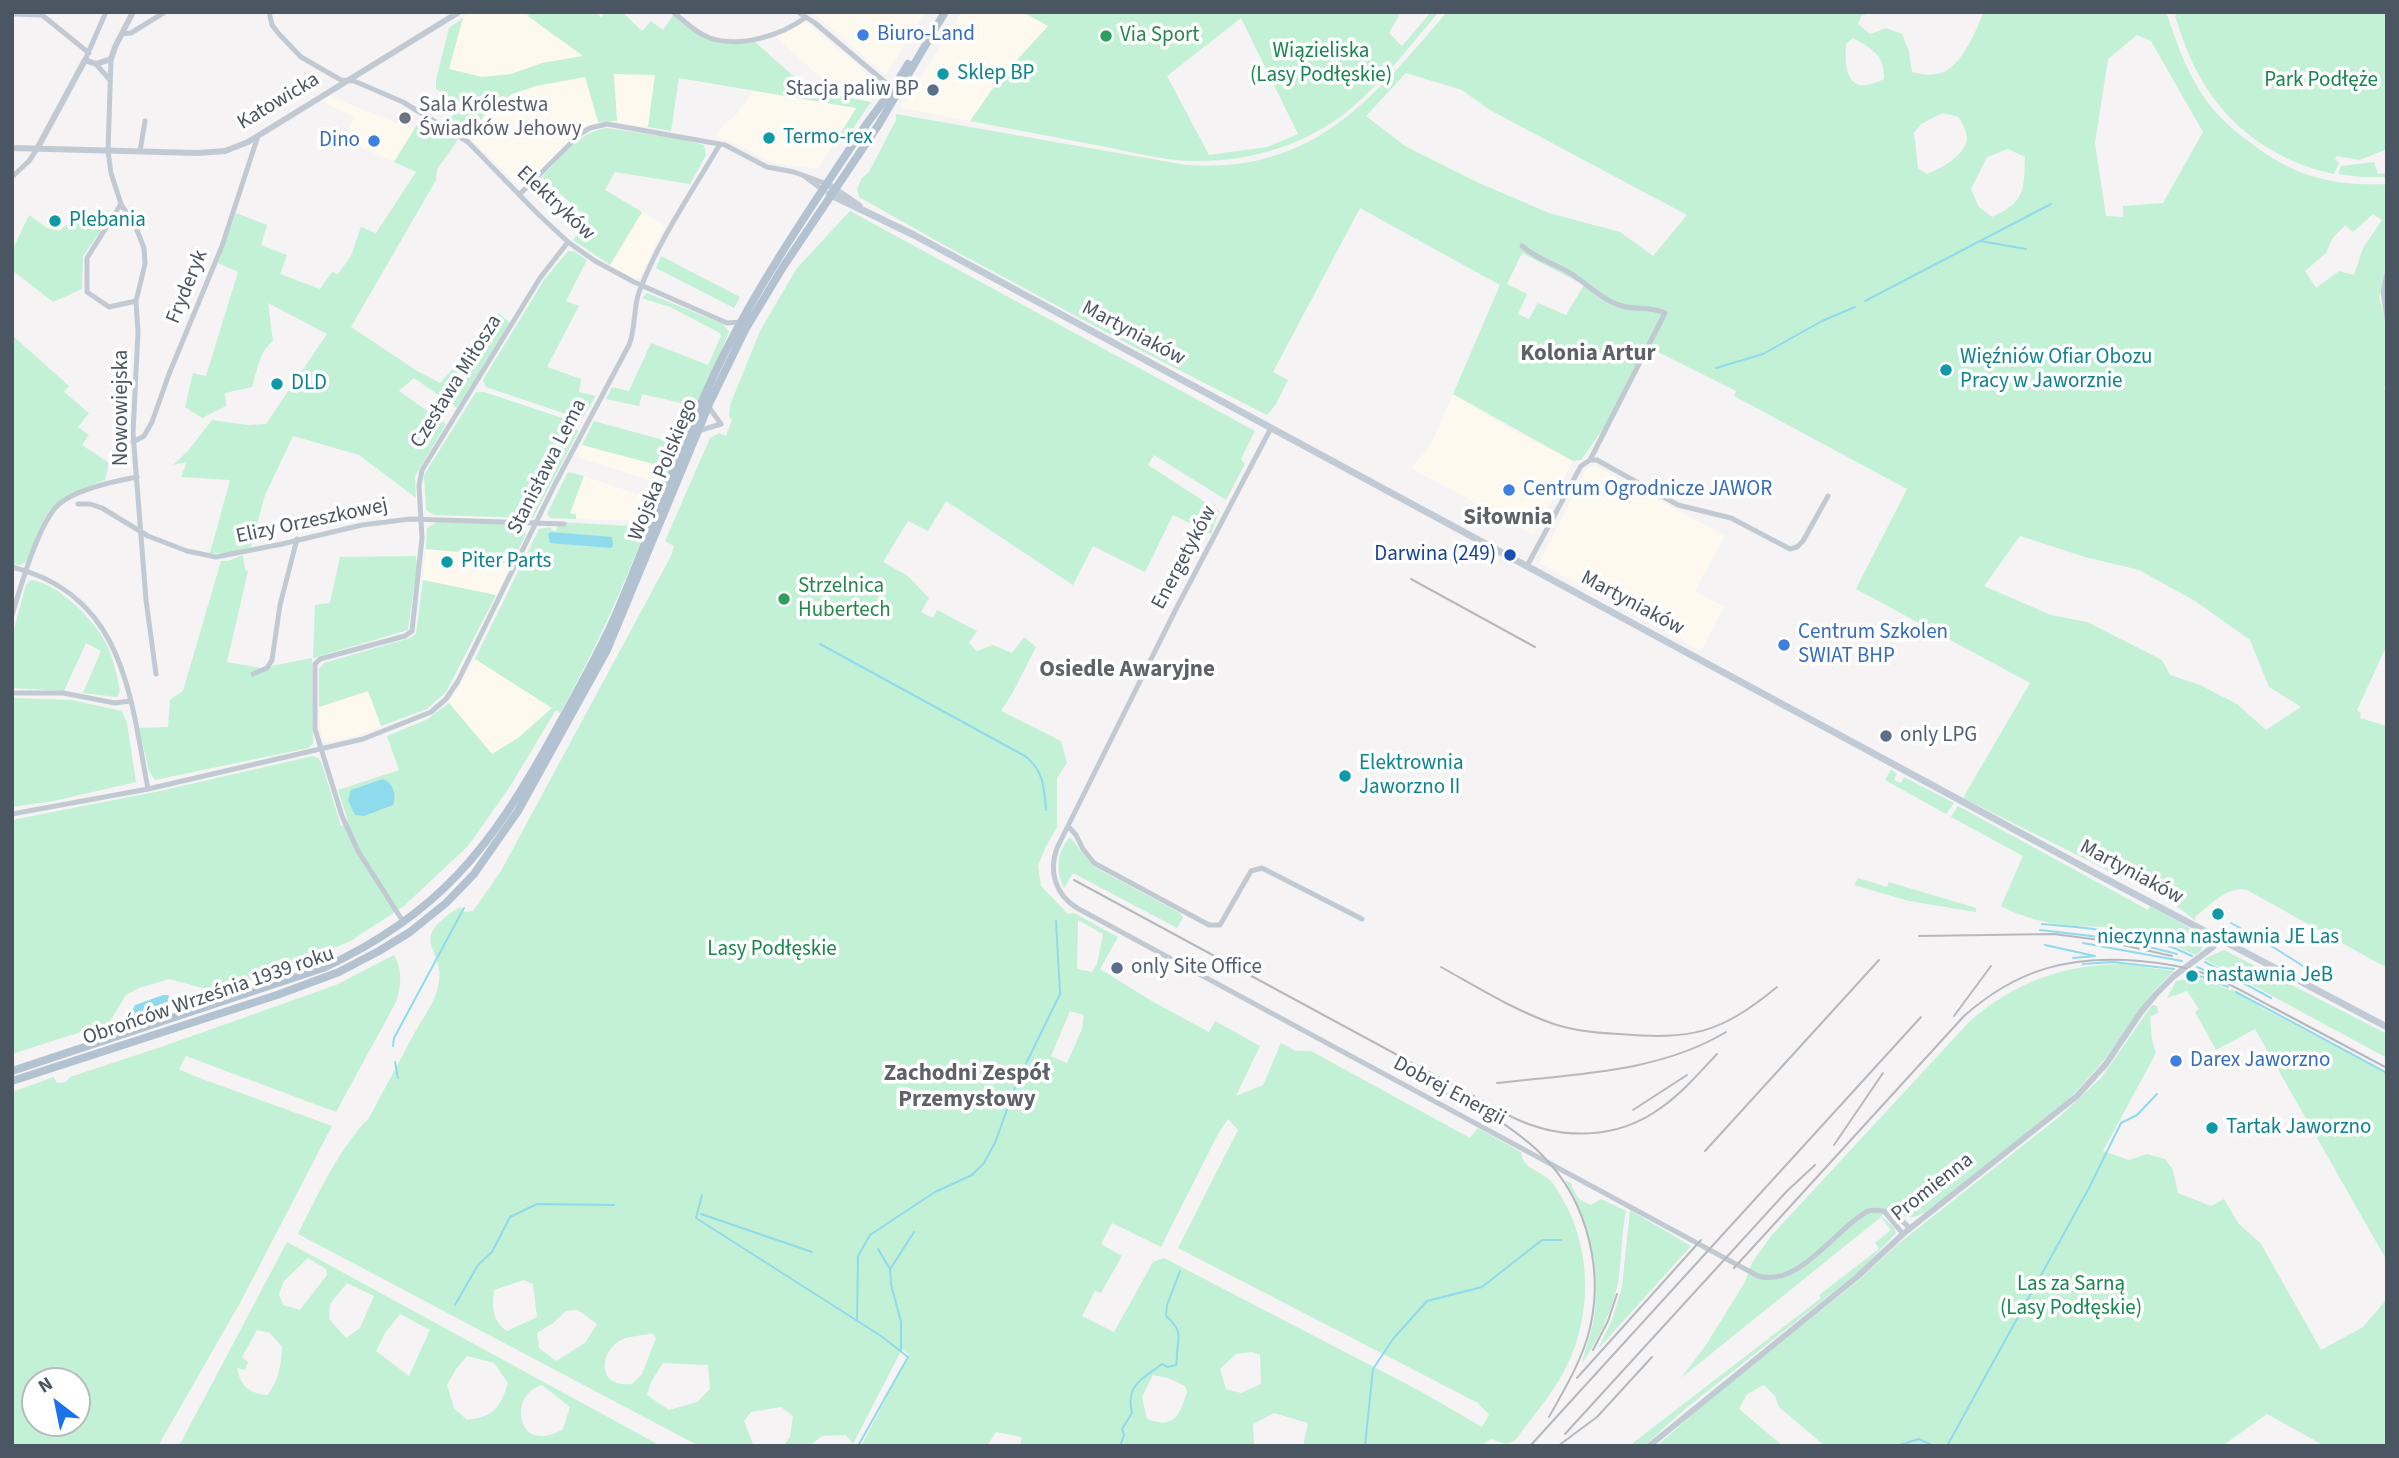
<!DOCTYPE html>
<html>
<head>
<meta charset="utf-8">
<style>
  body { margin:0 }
  #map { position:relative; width:2399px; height:1458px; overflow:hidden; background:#f5f3f3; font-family:"Source Sans 3",sans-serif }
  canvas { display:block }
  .frame { position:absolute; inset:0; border:14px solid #4a5661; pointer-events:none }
  .north { position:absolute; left:21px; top:1367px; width:70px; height:70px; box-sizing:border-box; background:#fff; border:2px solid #b7bbc0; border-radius:50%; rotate:328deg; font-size:19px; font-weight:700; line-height:28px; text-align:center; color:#4a5661 }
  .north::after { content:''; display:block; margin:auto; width:24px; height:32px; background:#1a73e8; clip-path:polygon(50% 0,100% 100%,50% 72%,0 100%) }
</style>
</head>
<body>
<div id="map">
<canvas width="2399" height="1458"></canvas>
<div class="frame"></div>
<div class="north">N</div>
</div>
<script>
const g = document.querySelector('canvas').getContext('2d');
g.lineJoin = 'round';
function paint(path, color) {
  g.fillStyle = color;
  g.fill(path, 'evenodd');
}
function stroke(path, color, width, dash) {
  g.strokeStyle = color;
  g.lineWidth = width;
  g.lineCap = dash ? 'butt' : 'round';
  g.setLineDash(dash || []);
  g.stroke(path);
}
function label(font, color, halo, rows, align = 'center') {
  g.font = font + ' "Source Sans 3",sans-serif';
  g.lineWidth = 7;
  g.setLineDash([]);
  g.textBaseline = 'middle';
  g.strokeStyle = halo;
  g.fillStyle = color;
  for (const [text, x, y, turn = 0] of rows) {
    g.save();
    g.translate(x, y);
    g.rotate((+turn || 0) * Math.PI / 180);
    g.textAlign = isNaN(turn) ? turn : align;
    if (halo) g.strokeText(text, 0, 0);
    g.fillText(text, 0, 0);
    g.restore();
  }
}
const commercial = new Path2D(`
  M470 12H522L583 56 542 63 512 74 482 77 448 69 463 18Z
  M818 12H925L886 75 814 14Z
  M962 12H1023L1048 26 998 81 970 121 901 108Z
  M804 22 809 24 879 84 870 102 839 95 775 36Z
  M614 74H655L648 127 612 121 598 122 584 127 522 189 468 136 484 116 512 94 536 86 585 77Z
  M753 91 857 108 818 169 772 163 738 144 716 137 723 125 736 115Z
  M330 92 336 99 415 130 394 162 345 140 354 117 326 104 321 97Z
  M642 212 665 226 640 277 635 279 610 265Z
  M1453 394 1510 429 1573 461 1534 535 1411 468 1430 446Z
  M582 445 647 461 666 467 659 483 576 457Z
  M1596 466 1725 536 1695 591 1724 607 1701 651 1539 563 1587 468Z
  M584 476 652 499 643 521 576 519V514H570Z
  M426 549 470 553 469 559 512 563 496 595 423 580Z
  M475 659 552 708 518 738 492 754 449 703Z
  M369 691 381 726 356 736 325 742 322 737 320 727 319 707Z`);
const green = new Path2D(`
  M530 12H594L601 17 606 12H622L642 31 651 21 663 30 674 14C704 39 717 42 755 42L807 88 871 102 850 133 844 136 840 134 856 108 679 78 671 131 648 127 655 75 614 74 617 121 598 122 585 77 536 86 512 94 484 116 468 136 445 125 461 104 436 89V80L449 28 463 18 449 69 482 77 511 74 542 63 583 56 528 16Z
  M1023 12H1401L1389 33 1402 46 1431 12H1439C1410 45 1383 82 1349 110 1306 145 1250 162 1195 161 1164 161 1132 152 1101 146 1057 138 1014 129 970 121L998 81 1048 26ZM1241 18 1298 134 1267 147 1209 155 1167 76Z
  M1447 12H1873L1861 16 1858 24 1870 34 1886 28 1902 34 1909 52 1912 72C1923 75 1933 76 1944 72 1961 65 1978 29 1983 12H2166C2175 37 2183 63 2197 86 2211 111 2229 127 2252 144 2296 177 2332 186 2387 184V267L2379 297 2387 327V386L2384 387 2387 393V645L2357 710 2361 714 2360 718 2387 726V968L2247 890C2228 885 2209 906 2195 917L2196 921 2171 902 1963 798 2030 683 1856 589 1907 489 1734 396 1736 391 1650 348 1616 411 1581 460 1573 461 1453 394 1500 285 1360 208 1273 372 1288 380 1276 404 1267 415 1128 344 944 245 859 197 857 188 862 178 869 172 896 120V114L1186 165C1314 174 1372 99 1447 12ZM2137 35 2151 41 2203 132 2163 203 2123 206V217L2106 216 2095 143 2108 59ZM1853 38C1872 49 1885 55 1884 79 1849 97 1844 73 1846 44ZM1406 73 1462 90 1490 110 1687 215 1653 256 1620 232 1549 213 1479 183 1405 146 1366 116ZM1943 113 1959 117C1962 124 1967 131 1967 138 1966 155 1942 168 1927 174L1918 168 1914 133 1921 124ZM2008 149 2025 157C2024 191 2025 202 1992 217L1979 207 1971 189 1987 157ZM2373 214 2382 220 2363 248 2354 275 2339 271 2316 288 2305 271 2326 253 2332 239 2345 225 2353 232ZM1522 253 1584 285 1566 315 1538 303 1529 319 1518 314 1527 294 1507 284ZM2020 536 2085 557 2139 570 2195 601 2250 640 2269 687 2301 707 2266 730 2237 704 2200 685 2170 675 2162 660 2087 622 2051 615 1984 586Z
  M2178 12H2387V149L2360 160 2337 156 2335 159 2339 163 2334 174C2277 162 2228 128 2200 77 2189 58 2182 37 2175 16Z
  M421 118 458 140 437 169 436 180 351 327 417 371 440 383C461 361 478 336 499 313L510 323 457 408 414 378 399 391 446 424 415 476 416 498 359 455 293 436 265 495 251 547 231 553H210L230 480 181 477 187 462 173 465 188 451 212 420 248 425 266 424 327 334 268 303 273 341C259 351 257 372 252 387L225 393 226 406 202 418 185 407 193 373 206 376 238 272 218 263 236 213 267 225 261 245 287 255 280 274 320 289 332 272 338 274 351 256 361 227 376 233 416 172 394 162Z
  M607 128 680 139 704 145 706 155 690 184 615 172 605 190 642 212 610 265 573 240 589 220 542 177C561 158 579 131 607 128Z
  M2374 162 2378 174 2387 173V177H2361L2338 174 2341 166Z
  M850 211 1255 431 1241 459 1245 464 1226 500 1154 455 1148 465 1219 511 1211 534 1173 515 1145 572 1093 546 1073 585 946 501 928 531 908 521 883 562 908 576 929 598 921 612 933 618 937 610 977 631 969 643 977 651 993 645 1012 653 1024 637 1036 647 1013 692 1001 711 1061 741 1067 763 1057 778V827L1045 848 1038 866 1041 886 1068 914 1074 913 1118 937 1100 969 1155 1003 1209 1032 1215 1021 1260 1046 1236 1096 1263 1085 1281 1043 1296 1051H1311L1470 1138 1478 1128 1517 1150 1521 1152C1522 1167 1535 1169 1546 1177 1553 1182 1558 1190 1562 1198 1594 1252 1592 1324 1561 1377 1548 1399 1531 1418 1517 1438 1507 1448 1502 1442 1491 1439L1479 1446H1303L1308 1423 1274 1413 1253 1424 1254 1446H1020L1022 1437 996 1432 987 1446H861L909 1355 902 1349 853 1444 846 1435 822 1436 809 1446H783L790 1437 793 1416 781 1407 751 1412 744 1421 753 1444 757 1446H699L298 1234C316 1198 341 1145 369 1118 384 1089 400 1061 415 1032 422 1020 431 1007 436 994 453 948 400 944 460 907L464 912 473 911 501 871 671 556 674 546 665 541 710 438 719 433 726 436 732 420 729 417 730 405 760 331 797 268ZM1078 920 1103 934 1097 964 1092 972 1077 969ZM1070 1011 1084 1015 1082 1029 1067 1063 1051 1056ZM1228 1119 1238 1130 1178 1248 1478 1403 1489 1415 1482 1427 1420 1391 1164 1258 1153 1262 1114 1332 1082 1316 1095 1291 1101 1293 1122 1256 1101 1244 1112 1223 1161 1247 1218 1134ZM524 1280 533 1284 537 1317 507 1331C492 1320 492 1308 494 1290ZM578 1310 597 1324 585 1343 556 1361 539 1348 537 1333 553 1323 566 1311ZM652 1333 656 1338 642 1374 632 1384C598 1388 598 1355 619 1341 626 1336 643 1336 652 1333ZM1251 1352 1260 1355 1261 1384 1241 1393 1226 1389 1220 1369 1236 1354ZM663 1363 708 1365 710 1389 697 1402 669 1410 647 1395 651 1382ZM1153 1375 1168 1378 1185 1386 1187 1392C1179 1416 1175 1429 1147 1419L1142 1397Z
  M29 215 47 228 59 231 74 219 96 220V227L101 231 83 256 82 289 53 302 12 270V251Z
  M568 251H574L587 260 566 301 579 306 547 367 581 379 579 392 596 396 583 417 578 418 486 387 483 380 544 280Z
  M661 256 740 297 734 308 656 268Z
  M647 293 723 324 729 332 649 521H643L665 467 582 445 594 421 674 443 690 410V405L642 394 639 406 606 399 612 387 629 391 651 343 708 365 721 336 720 333 670 307 642 298Z
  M12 335 69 386 64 392 89 413 78 427 89 435 82 445 109 463 105 480C46 503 49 504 27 562L19 565 12 564Z
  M476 392H484L574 422 578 432 533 518 434 515 426 510 424 475Z
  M568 472 584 476 570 513 576 514V519L550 518 547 514Z
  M437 522 521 524 526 534 512 563 469 559 470 553 426 549 427 528Z
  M561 522 647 527C621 591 594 653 560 713L556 710 509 788 468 846 404 906 352 940 301 963 255 977 231 988 214 991 169 979 139 988 126 995 109 1023 12 1054V820L160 791 313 756 318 758 322 764 341 826 348 821 338 790 399 770 387 736 426 720 449 703 492 754 518 738 552 708 475 659 539 529 551 527V530L556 531 557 524Z
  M243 555 245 570 248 571 227 662 261 668 312 658 313 744 308 748 155 780 149 771 139 728 168 727 170 700 183 691 221 561H228Z
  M416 556 417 566 408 630 313 658 315 605 330 603 340 557Z
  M31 580C58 583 94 620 106 643 113 658 117 675 120 691L117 697 83 693 101 651 86 643 64 691 12 688V636L26 585Z
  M423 580 496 595 446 692 427 709 381 726 368 691 319 707V669L324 663 410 638 416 634Z
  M12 698 72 700 122 711 127 723 136 782 54 801 12 807Z
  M1891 769 1897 774 1894 780 1901 783 1904 777 1954 803 1946 814 1885 780Z
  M1958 806 2148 910 2150 906 2199 933 2204 941 2201 951 2195 955C2171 943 2145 933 2118 928 2103 926 2089 927 2074 926 2049 924 2023 918 2001 906L2023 856 1951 817Z
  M1070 837 1093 866 1180 913 1183 918 1177 928 1073 873 1064 888C1055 871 1057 851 1070 837Z
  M1858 878 1887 887 1889 882 1976 908V912L1909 901 1854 885Z
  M2224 950 2387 1034V1058L2204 959Z
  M394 955C403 971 401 985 396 1002L336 1112 186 1056 179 1069 194 1076 332 1126 240 1303 158 1446H12V1092L54 1077 57 1083 66 1082 70 1077 161 1047 336 985ZM35 1381H77V1423H35Z
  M2121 964 2174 971 2153 992 2106 1058 2072 1096 1925 1215 1923 1213C1909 1221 1904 1217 1893 1206L1881 1216 1894 1227 1896 1233 1860 1271 1685 1409 1644 1446H1629L1821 1298 1819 1295 1879 1249 1875 1243 1891 1230 1881 1217 1681 1378 1706 1345 1745 1282 1752 1263 1771 1236 1969 1022C2013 983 2062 965 2121 964Z
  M2200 978 2230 990 2232 989 2262 1008 2387 1074V1261L2255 1029 2216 1050 2195 1012 2199 1009 2187 991 2167 998 2176 981 2186 979 2198 983Z
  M2152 1005 2157 1006 2158 1013 2150 1017 2152 1040 2156 1053 2103 1151 2129 1160 2147 1154 2165 1159 2173 1170 2178 1193 2211 1206 2224 1199 2238 1223 2261 1244 2321 1350 2363 1327 2387 1299V1446H2325L2267 1414 2222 1446H1825L1779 1407 1775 1396 1764 1385 1747 1394 1739 1409 1783 1446H1657L1704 1404 1859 1280 1898 1244 2059 1117 2101 1078Z
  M1565 1180 1571 1183C1575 1194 1578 1201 1591 1205L1601 1199 1626 1211C1621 1235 1622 1259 1618 1283 1612 1311 1599 1339 1582 1363 1586 1346 1593 1328 1595 1310 1600 1263 1587 1221 1565 1180Z
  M1630 1210 1691 1246 1598 1349 1612 1320 1622 1287Z
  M287 1242 661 1446H179ZM308 1258 326 1269 327 1275 300 1310 283 1305 279 1294 284 1281ZM347 1283 374 1296 360 1328 346 1338 329 1319 330 1304ZM400 1314 430 1330 409 1376 376 1351 385 1333ZM257 1330 270 1333 282 1347C281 1365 279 1381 267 1395 249 1393 241 1387 237 1368L245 1370 248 1362 242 1357ZM467 1356 494 1363 508 1383C500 1408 494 1417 467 1420L454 1408 447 1385 456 1369ZM542 1385 570 1407 563 1429C517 1457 507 1394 542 1385Z`);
const water = new Path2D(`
  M551 532 612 537 613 546 611 548 550 543 548 534Z
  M383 779C393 783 397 795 393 805L364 816 355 815 348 800 351 790Z
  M163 995H168L172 1000 169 1008 140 1018 133 1015 132 1011 135 1005Z`);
const stream = new Path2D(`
  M1980 241 2051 204
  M1865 301 1980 241 2026 249
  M1716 368 1763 354 1822 321 1855 307
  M820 644 1025 756C1044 771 1044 787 1046 810
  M2231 923 2240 928
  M2042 924C2097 929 2142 931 2192 956
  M2040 930 2117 939 2177 954
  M2246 930 2303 966
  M2083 943 2182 961
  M2045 945 2095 956 2073 958
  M2205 962 2271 998
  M2083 964 2113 962 2174 969
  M2197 967 2220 977
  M2200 976 2228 987
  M2236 992 2387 1073
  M393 1046 394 1038 464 908
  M395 1062 398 1078
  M702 1195 696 1218 881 1336 908 1357 858 1446
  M701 1214 812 1252
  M878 1249 890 1269 891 1284 901 1322V1351
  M891 1268 914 1232
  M455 1305 478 1265 492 1252 510 1217 537 1204 614 1205
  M857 1321 858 1256 870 1235 935 1192 972 1175 984 1163 995 1143 1017 1082 1060 994 1056 921
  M1120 1446 1124 1435 1122 1429 1132 1413C1125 1384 1143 1379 1162 1364L1168 1367 1176 1365C1177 1361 1177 1357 1177 1353 1179 1335 1182 1330 1166 1316L1167 1305 1180 1271
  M1365 1446 1373 1369 1393 1339 1427 1301 1482 1287 1542 1240H1561
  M1896 1446 1919 1439 1934 1446
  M1947 1446 2089 1188 2121 1123 2137 1115 2157 1094`);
const minor = new Path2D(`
  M269 12 272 25 279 34 301 57 341 80 354 81 403 102 468 142 538 214 568 242 595 261 634 282 727 323 742 322
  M673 12C685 21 695 33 710 38 740 48 781 36 806 17
  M798 12 815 23 892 88
  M12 14 42 15 89 53
  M122 34 131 33 165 12
  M111 59 108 151 111 173 121 204 137 230 144 248 145 264 136 301 138 332 133 433 146 600 156 674
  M85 60 106 12
  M96 64 110 80
  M140 151 145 121
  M804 176 823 190
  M12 177 29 161 37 149
  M519 195 580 134 590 128 607 124 725 145 767 167 794 172 827 184
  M121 204 87 258V292L109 307 136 301
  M1522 246C1538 260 1552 262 1570 273 1586 283 1603 301 1622 306 1637 310 1650 306 1665 313L1590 460
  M2387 274 2383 292 2387 319
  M1271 428 1176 609 1057 848C1048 872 1056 895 1077 908L1758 1276C1799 1288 1835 1229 1868 1211 1885 1208 1899 1216 1910 1229
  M698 431 721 424 708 406
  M133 442 144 436 152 422 169 374 222 246 258 136
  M78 504H90L102 508 148 536 187 551 216 557 282 544 362 525 410 519 564 524
  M1527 566 1581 466 1590 460H1597L1678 505 1731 518 1790 549 1797 547 1803 541 1828 496
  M12 567C124 595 130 694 148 789
  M12 615C20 589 39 521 59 504 77 489 115 481 137 477
  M253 674 267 668 272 660 280 605 297 539
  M12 693H63L115 703 130 701
  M12 814 148 789 363 739 431 712 446 699 458 681 555 484 629 345C636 328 633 309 639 292 659 239 692 192 720 144
  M1068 826 1076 835 1083 849 1094 863 1209 925H1220L1251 871 1262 868 1362 919
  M404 923 358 851 342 816 315 729V664L320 659 405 636 412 631 422 538 419 486 422 470 540 278 568 242
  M1884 1211 1903 1234`);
const tertiary = new Path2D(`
  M12 148 198 153 225 151 248 142 459 12
  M37 149 85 60 96 64 111 59 115 47 133 12
  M1649 1446 1857 1277 1903 1234 2077 1096 2106 1064 2141 1012 2156 994 2174 976 2213 947 2218 939`);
const secondary = new Path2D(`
  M827 184 859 206
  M829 194 914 235 2104 878 2387 1027`);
const primary = new Path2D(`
  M12 1071 323 968C439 915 491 847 551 739 574 697 598 656 617 612 654 526 683 436 725 352 764 275 814 203 861 132 877 109 895 88 908 64
  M12 1081 277 995 339 972 379 951 410 932 446 903 474 874 518 811 607 650 710 402 745 330 783 267 879 124 945 12`);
const rail = new Path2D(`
  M1411 579 1535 647
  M1074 880 1512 1117C1561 1141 1618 1140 1662 1107 1683 1092 1700 1072 1717 1054
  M1919 936 2054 934 2100 940 2172 956
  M1441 967C1477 987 1512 1009 1551 1023 1572 1031 1596 1033 1619 1034 1691 1040 1720 1034 1777 987
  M1954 1016 1991 966
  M1420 1082 1468 1103
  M1497 1083C1573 1074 1658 1073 1726 1032
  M1633 1110 1687 1075
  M1491 1115C1508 1127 1527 1139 1542 1155 1589 1202 1606 1276 1587 1339 1578 1367 1563 1392 1549 1417
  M1834 1145 1883 1073
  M1705 1151 1879 960
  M1734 1268 1964 1016C2017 969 2070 955 2140 961 2162 963 2182 966 2203 973 2228 982 2251 996 2274 1008 2312 1028 2349 1048 2387 1068
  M1593 1350 1608 1321 1617 1294
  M1577 1378 1701 1240
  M1565 1434 1787 1191 1815 1165
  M1530 1446 1921 1017
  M1558 1446 1597 1417 1652 1357`);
const markers = [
  [863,35,7,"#3f7fe0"],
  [1106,36,7,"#2e9e5b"],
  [943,74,7,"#0f9aa8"],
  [933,90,7,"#5c6f8a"],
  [405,118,7,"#6b7280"],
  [769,138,7,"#0f9aa8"],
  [374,141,7,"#3f7fe0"],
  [55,221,7,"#0f9aa8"],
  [1946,370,7,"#0f9aa8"],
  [277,384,7,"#0f9aa8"],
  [1509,490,7,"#3f7fe0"],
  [1510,555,7,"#1a4fb4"],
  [447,562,7,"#0f9aa8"],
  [784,599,7,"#2e9e5b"],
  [1784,645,7,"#3f7fe0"],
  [1886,736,7,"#5c6f8a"],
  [1345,776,7,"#0f9aa8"],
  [2218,914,7,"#0f9aa8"],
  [1117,968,7,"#5c6f8a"],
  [2192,976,7,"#0f9aa8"],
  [2176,1061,7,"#3f7fe0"],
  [2212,1128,7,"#0f9aa8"]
];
const shopNames = [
  ["Biuro-Land",877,35],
  ["Dino",360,141,"right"],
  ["Centrum Ogrodnicze JAWOR",1523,490],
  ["Centrum Szkolen",1798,633],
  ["SWIAT BHP",1798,657],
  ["Darex Jaworzno",2190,1061]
];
const leisureNames = [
  ["Via Sport",1120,36],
  ["Strzelnica",798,587],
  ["Hubertech",798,611]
];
const parkNames = [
  ["Wiązieliska",1321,52],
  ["(Lasy Podłęskie)",1321,76],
  ["Park Podłęże",2321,81],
  ["Lasy Podłęskie",772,950],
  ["Las za Sarną",2071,1285],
  ["(Lasy Podłęskie)",2071,1309]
];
const cultureNames = [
  ["Sklep BP",957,74],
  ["Termo-rex",783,138],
  ["Plebania",69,221],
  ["Więźniów Ofiar Obozu",1960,358],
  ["Pracy w Jaworznie",1960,382],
  ["DLD",291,384],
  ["Piter Parts",461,562],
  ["Elektrownia",1359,764],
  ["Jaworzno II",1359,788],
  ["nieczynna nastawnia JE Las",2218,938,"center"],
  ["nastawnia JeB",2206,976],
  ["Tartak Jaworzno",2226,1128]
];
const serviceNames = [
  ["Stacja paliw BP",919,90,"right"],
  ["only LPG",1900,736],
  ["only Site Office",1131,968]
];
const streetNames = [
  ["Katowicka",279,102,-31],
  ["Elektryków",555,204,43],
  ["Fryderyk",188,287,-68],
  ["Martyniaków",1133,334,28],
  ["Czesława Miłosza",457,382,-58],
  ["Nowowiejska",122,408,-90],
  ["Stanisława Lema",548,467,-63],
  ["Wojska Polskiego",664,470,-68],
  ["Elizy Orzeszkowej",312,522,-12],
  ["Energetyków",1185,558,-62],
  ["Martyniaków",1632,604,28],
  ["Martyniaków",2131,873,28],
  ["Obrońców Września 1939 roku",209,997,-19],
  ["Dobrej Energii",1449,1092,28],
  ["Promienna",1933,1188,-38]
];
const worshipNames = [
  ["Sala Królestwa",419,106],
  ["Świadków Jehowy",419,130]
];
const transitNames = [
  ["Darwina (249)",1496,555]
];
const neighbourhoodNames = [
  ["Kolonia Artur",1588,355],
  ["Siłownia",1508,519],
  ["Osiedle Awaryjne",1127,671],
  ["Zachodni Zespół",967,1075],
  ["Przemysłowy",967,1101]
];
paint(commercial, '#fdf9ef');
paint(green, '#c3f1d5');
paint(water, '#90daee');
stroke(stream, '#90daee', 2);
stroke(minor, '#c1cad2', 5);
stroke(tertiary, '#c1cad2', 6);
stroke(secondary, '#c1cbd6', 7);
stroke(primary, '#b3c2d1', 8);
stroke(rail, '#b5b8bd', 2);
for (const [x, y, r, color] of markers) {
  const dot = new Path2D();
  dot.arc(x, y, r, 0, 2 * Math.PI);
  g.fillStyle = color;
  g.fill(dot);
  stroke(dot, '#fff', 2.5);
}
label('21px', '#366cbe', '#fff', shopNames, 'left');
label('21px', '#27864d', '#fff', leisureNames, 'left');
label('21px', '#17864f', '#fff', parkNames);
label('21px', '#0d838f', '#fff', cultureNames, 'left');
label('21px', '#4e5e75', '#fff', serviceNames, 'left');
label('21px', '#4a5661', '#fff', streetNames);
label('21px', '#5b616d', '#fff', worshipNames, 'left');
label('21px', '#164399', '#fff', transitNames, 'right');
label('bold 23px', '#5f6368', '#fff', neighbourhoodNames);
</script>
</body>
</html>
